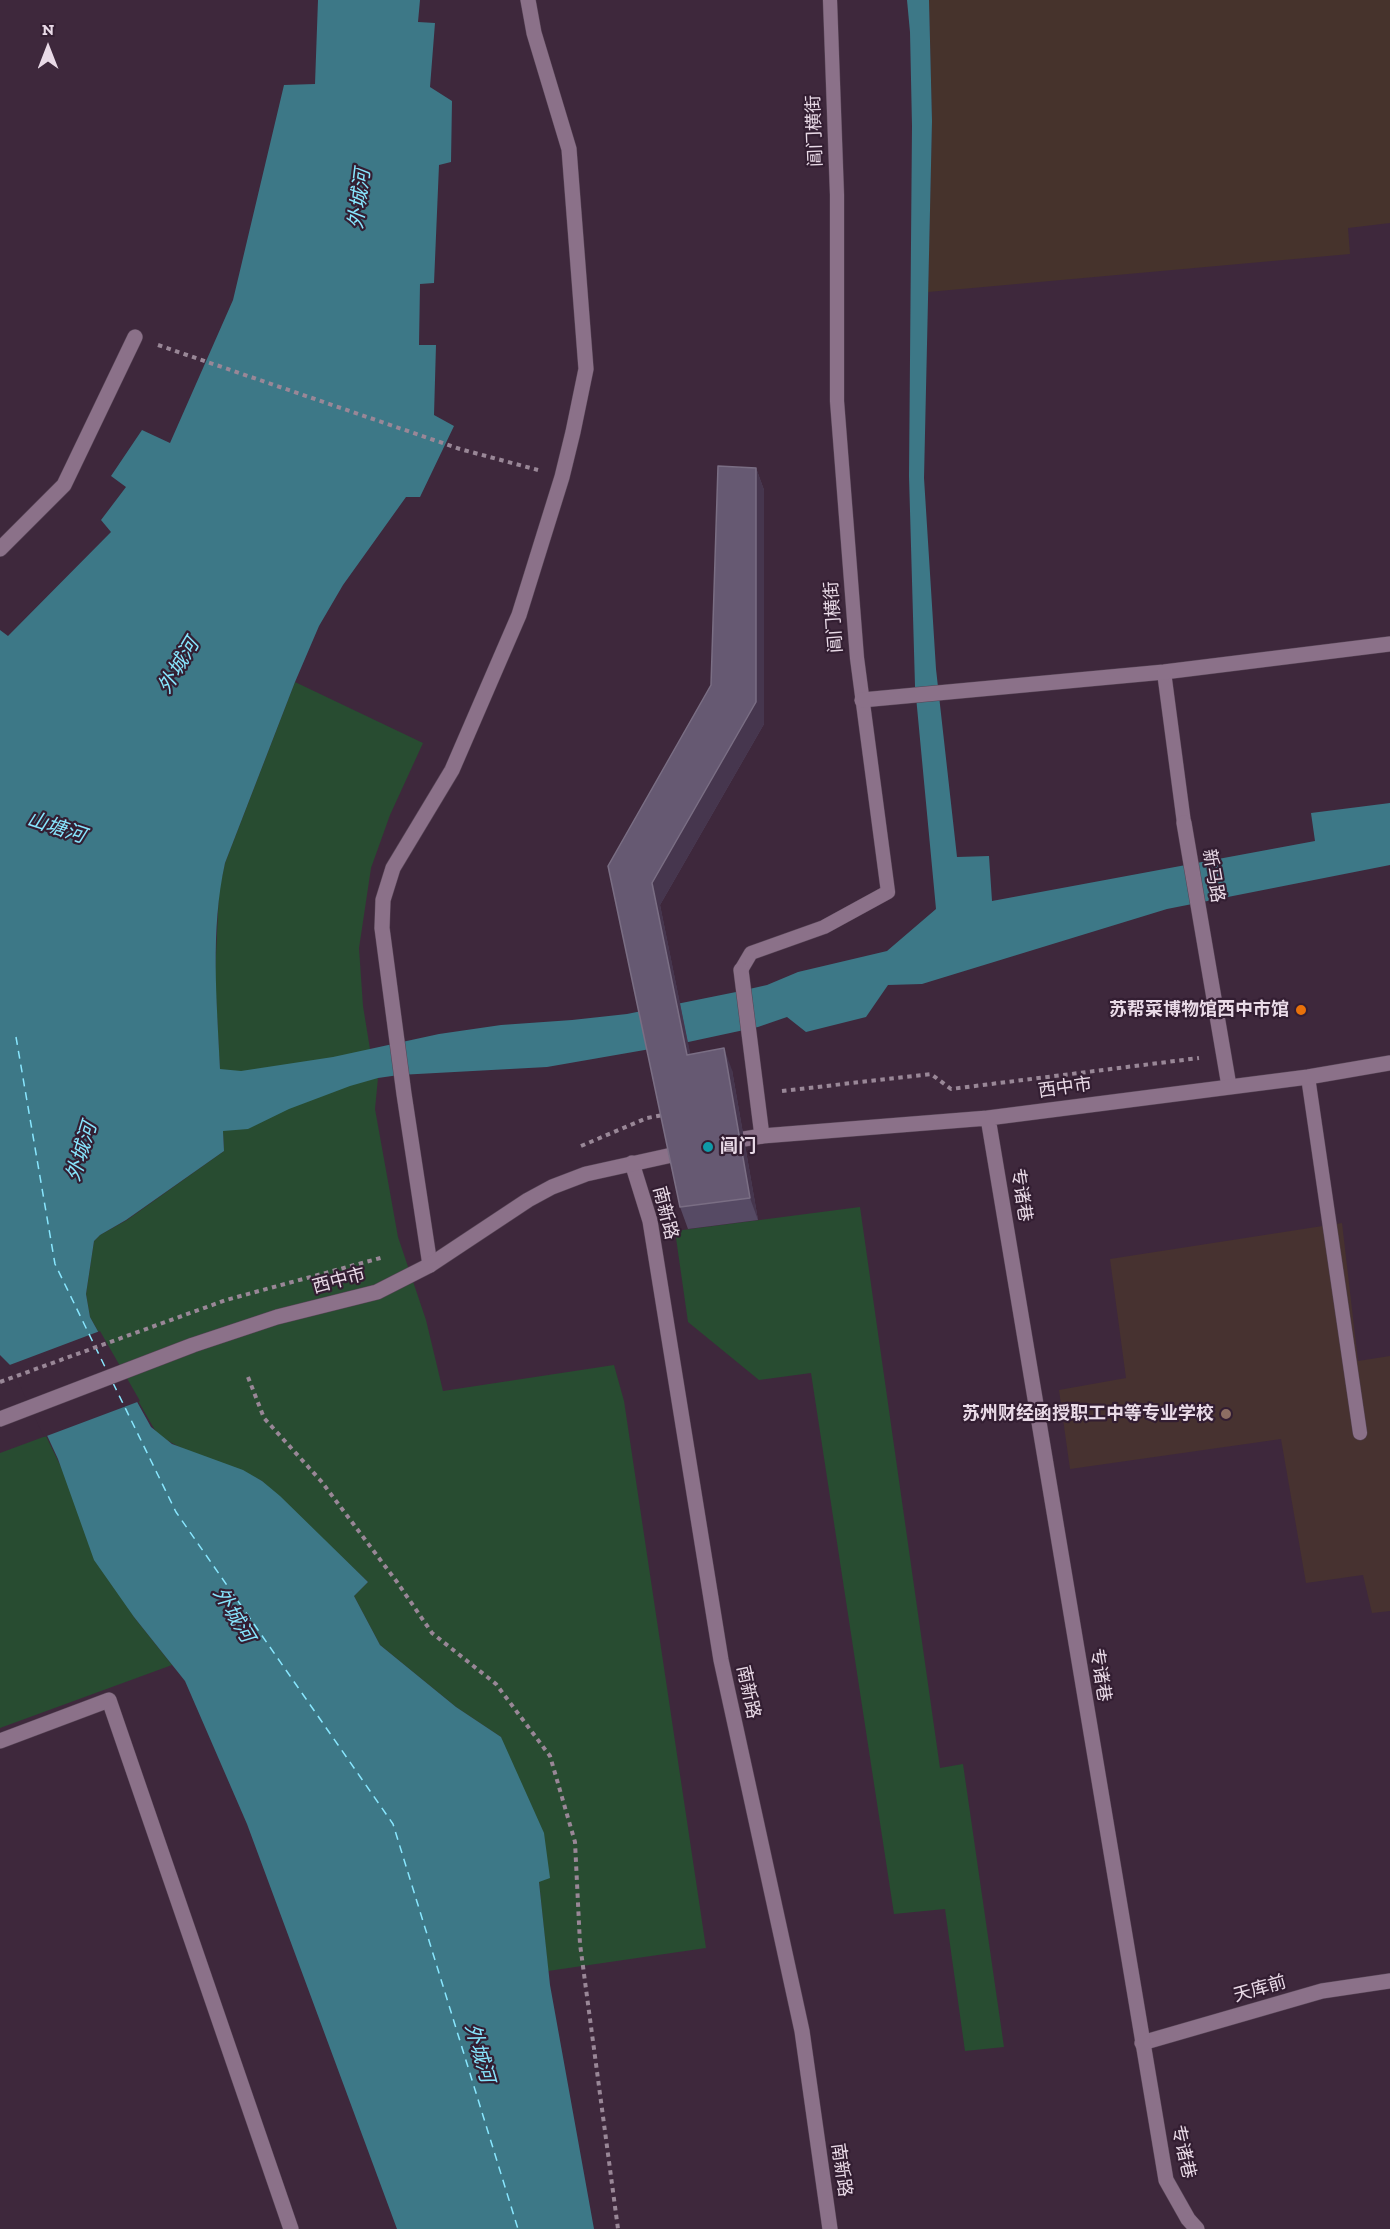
<!DOCTYPE html>
<html>
<head>
<meta charset="utf-8">
<style>
  body { margin:0 }
  #map { position:relative; width:1390px; height:2229px; overflow:hidden; background:#3e283c; font-family:"Zilla Slab",serif }
  canvas { display:block }
  .north { position:absolute; left:18px; top:18px; width:60px; height:60px; -webkit-text-stroke:4px #331e32; paint-order:stroke; rotate:0deg; font-size:16px; font-weight:700; line-height:24px; text-align:center; color:#e9dae7 }
  .north::after { content:''; display:block; margin:auto; width:21px; height:27px; background:#e9dae7; clip-path:polygon(50% 0,100% 100%,50% 72%,0 100%) }
</style>
</head>
<body>
<div id="map">
<canvas width="1390" height="2229"></canvas>
<div class="north">N</div>
</div>
<script>
const g = document.querySelector('canvas').getContext('2d');
g.lineJoin = 'round';
function paint(path, color) {
  g.fillStyle = color;
  g.fill(path, 'evenodd');
}
function stroke(path, color, width, dash) {
  g.strokeStyle = color;
  g.lineWidth = width;
  g.lineCap = dash ? 'butt' : 'round';
  g.setLineDash(dash || []);
  g.stroke(path);
}
function label(font, color, halo, rows, align = 'center') {
  g.font = font + ' "Zilla Slab","Noto Sans SC",serif';
  g.lineWidth = 4.5;
  g.setLineDash([]);
  g.textBaseline = 'middle';
  g.strokeStyle = halo;
  g.fillStyle = color;
  for (const [text, x, y, turn = 0] of rows) {
    g.save();
    g.translate(x, y);
    g.rotate((+turn || 0) * Math.PI / 180);
    g.textAlign = isNaN(turn) ? turn : align;
    if (halo) g.strokeText(text, 0, 0);
    g.fillText(text, 0, 0);
    g.restore();
  }
}
const industrial = new Path2D(`
  M929 0H1390V223L1348 228 1350 254 928 292 932 121Z`);
const education = new Path2D(`
  M1342 1223 1358 1361 1390 1356V1611L1372 1613 1363 1575 1306 1583 1281 1439 1070 1469 1059 1390 1126 1378 1110 1259Z`);
const green = new Path2D(`
  M295 682 423 743 390 815 371 868 359 948 363 1006 370 1049 378 1078 375 1109 398 1237 426 1320 443 1391 614 1365 624 1401 706 1948 548 1971 539 1881 501 1737 456 1707 380 1645 354 1596 368 1582 262 1481C228 1461 184 1456 156 1432L90 1317 86 1294 94 1241 100 1235 127 1220 224 1151 215 976 219 891 225 863Z
  M860 1207 940 1768 963 1764 1004 2047 965 2051 945 1909 894 1914 811 1373 759 1380 688 1322 675 1231Z
  M46 1436 134 1617 172 1665 0 1728V1453Z`);
const water = new Path2D(`
  M318 0H420L418 22 435 23 430 87 452 101 451 162 439 165 434 283 420 284 419 345H436L434 415 454 426 420 497H406L343 585 319 626 295 682 225 863C210 931 217 1000 220 1069L241 1071 333 1057 439 1034 501 1025 572 1020 627 1014 736 992 767 985 798 972 887 951 936 909 915 686 909 476 912 126 910 32 907 0H929L932 121 924 478 936 669 957 857 989 856 992 901 1315 841 1311 813 1390 803V865L1167 909 922 984 888 985 866 1017 806 1032 787 1017 758 1027 679 1044 547 1067 399 1075 378 1078 350 1086 289 1109 248 1129 223 1131 224 1151 126 1220 100 1235 94 1241 86 1294 90 1317 151 1427 172 1444 243 1470 262 1481 280 1496 368 1582 354 1596 380 1645 456 1707 501 1737 544 1833 550 1878 539 1882 550 1985 594 2229H397L247 1824 185 1681 134 1617 94 1560 58 1459 18 1373 0 1355V630L8 636 111 532 101 520 126 487 111 476 142 430 170 443 233 300 284 85 315 84Z`);
const pier = new Path2D(`
  M100 1331 140 1401 44 1437 15 1375 7 1366Z`);
const ferry = new Path2D(`
  M16 1037 55 1264 107 1371
  M113 1383 176 1512 393 1824 518 2229`);
const path = new Path2D(`
  M158 345 460 449 538 470
  M782 1091 931 1074 951 1089 1199 1058
  M581 1146 647 1118 663 1115
  M248 1377 264 1418 321 1481 397 1582 432 1633 496 1684 550 1756 575 1842 580 1944 618 2229
  M0 1382 226 1300 384 1257`);
const lane = new Path2D(`
  M1164 672 1184 823
  M741 970 751 953 824 927 888 892 857 658 837 401V195L830 0
  M1308 1077 1360 1433`);
const street = new Path2D(`
  M0 549 64 485 135 337
  M862 700 1164 672 1390 644
  M1184 823 1229 1086
  M741 970 762 1136
  M632 1163 650 1221 721 1660 802 2031 830 2229
  M430 1265 404 1094 382 928 383 900 393 868 452 770 519 615 562 477 573 432 586 369 569 149 534 33 528 0
  M0 1741 109 1700 291 2229
  M1142 2043 1322 1991 1390 1981`);
const secondary = new Path2D(`
  M988 1118 1166 2180 1188 2219 1197 2229
  M744 1139 762 1136 988 1118 1308 1077 1390 1063
  M0 1419 193 1345 277 1317 377 1292 430 1265 528 1200 552 1187 586 1174 672 1155`);
const wall = new Path2D(`
  M756 468 764 490V724L660 905 690 1054 732 1070 758 1220 688 1229 680 1207 608 866 711 685Z`);
const shadedWall = new Path2D(`
  M756 468 764 490V724L660 905 695 1077 687 1055 652 883 756 702Z
  M724 1048 732 1070 758 1220 750 1198Z`);
const building = new Path2D(`
  M718 466 756 468V702L652 883 687 1055 724 1048 750 1198 680 1207 608 866 711 685Z`);
const markers = [
  [1301,1010,6,"#e8710a"],
  [708,1147,6,"#0f9aa8"],
  [1226,1414,6,"#8d6e63"]
];
const streetNames = [
  ["阊门横街",815,131,-92],
  ["阊门横街",834,617,-94],
  ["新马路",1213,876,80],
  ["西中市",1065,1088,-8],
  ["专诸巷",1021,1195,81],
  ["南新路",665,1213,76],
  ["西中市",339,1281,-15],
  ["专诸巷",1100,1675,81],
  ["南新路",748,1692,78],
  ["天库前",1260,1989,-16],
  ["专诸巷",1183,2152,77],
  ["南新路",841,2170,82]
];
const poiNames = [
  ["苏帮菜博物馆西中市馆",1289,1010],
  ["阊门",720,1147,"left"],
  ["苏州财经函授职工中等专业学校",1214,1414]
];
const waterNames = [
  ["外城河",360,199,-83],
  ["外城河",179,666,-59],
  ["山塘河",56,828,18],
  ["外城河",82,1152,-73],
  ["外城河",233,1615,59],
  ["外城河",479,2053,74]
];
paint(industrial, '#46332c');
paint(education, '#473230');
paint(green, '#284c31');
paint(water, '#3d7887');
paint(pier, '#3e283c');
stroke(ferry, '#88e6fe', 1.5, [8, 6]);
stroke(lane, '#574556', 15);
stroke(street, '#574556', 16);
stroke(secondary, '#574556', 16);
stroke(path, '#998797', 4, [4.5, 4.5]);
stroke(lane, '#8b7189', 14);
stroke(street, '#8b7189', 15);
stroke(secondary, '#8b7189', 15);
paint(wall, '#564a64');
paint(shadedWall, '#46364e');
paint(building, '#665972');
stroke(building, '#7a6e84', 1.5);
for (const [x, y, r, color] of markers) {
  const dot = new Path2D();
  dot.arc(x, y, r, 0, 2 * Math.PI);
  g.fillStyle = color;
  g.fill(dot);
  stroke(dot, '#331e32', 2);
}
label('18px', '#e9dae7', '#331e32', streetNames);
label('bold 18px', '#e9dae7', '#331e32', poiNames, 'right');
label('italic 20px', '#88e6fe', '#331e32', waterNames);
</script>
</body>
</html>
